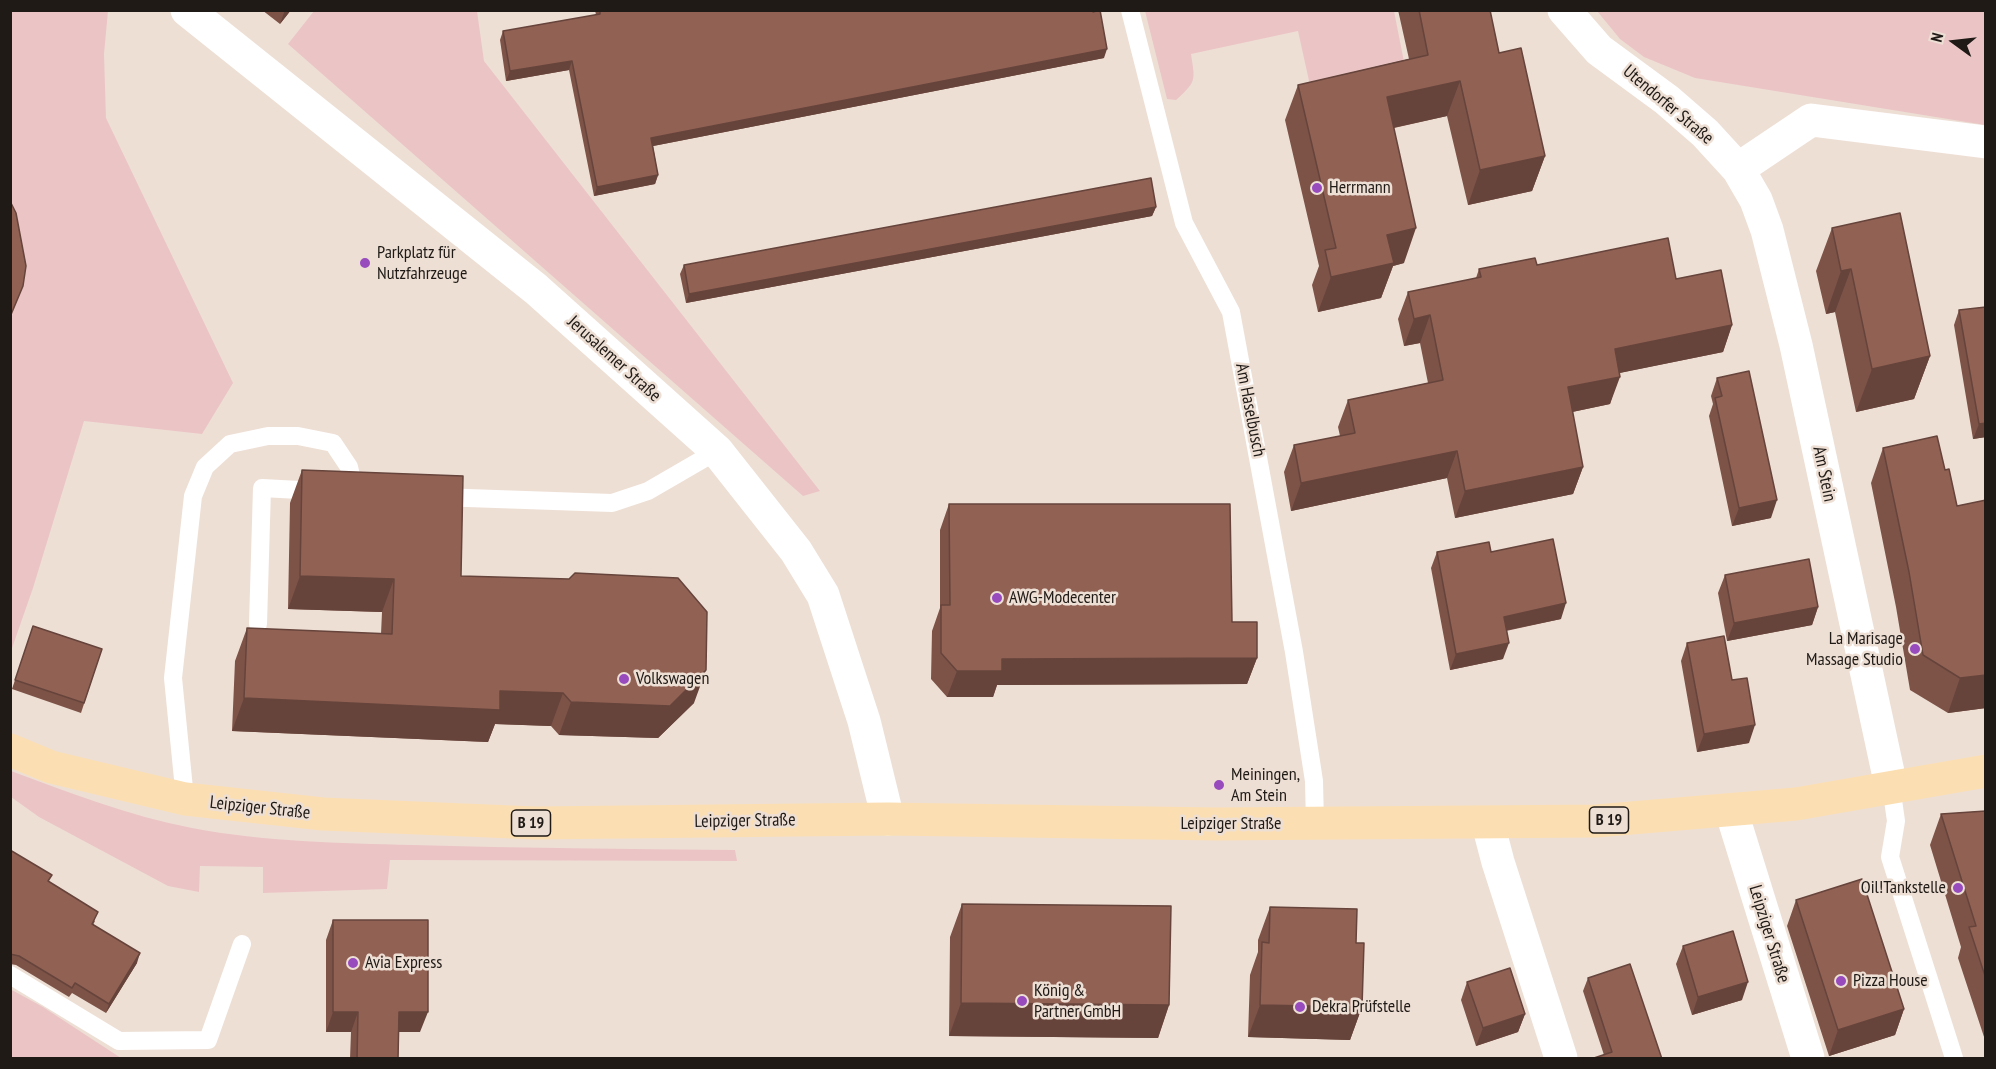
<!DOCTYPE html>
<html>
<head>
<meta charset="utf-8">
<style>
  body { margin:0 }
  #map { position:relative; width:1996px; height:1069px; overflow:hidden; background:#eedfd5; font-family:"PT Sans Narrow",sans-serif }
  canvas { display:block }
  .frame { position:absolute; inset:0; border:12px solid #1f1a16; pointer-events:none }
  .north { position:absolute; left:1924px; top:12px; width:60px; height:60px; -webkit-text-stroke:4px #eedfd5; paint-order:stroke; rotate:285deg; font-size:16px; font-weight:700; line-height:24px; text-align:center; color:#1f1a16 }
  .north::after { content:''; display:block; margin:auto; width:21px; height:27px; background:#1f1a16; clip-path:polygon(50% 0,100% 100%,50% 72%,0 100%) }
</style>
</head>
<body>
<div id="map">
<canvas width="1996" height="1069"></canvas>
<div class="frame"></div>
<div class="north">N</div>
</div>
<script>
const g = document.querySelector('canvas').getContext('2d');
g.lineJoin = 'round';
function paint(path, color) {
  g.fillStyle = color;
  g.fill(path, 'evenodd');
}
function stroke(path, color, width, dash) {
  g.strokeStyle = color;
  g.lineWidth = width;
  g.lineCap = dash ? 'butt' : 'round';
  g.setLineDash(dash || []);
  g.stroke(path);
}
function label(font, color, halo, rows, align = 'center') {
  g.font = font + ' "PT Sans Narrow",sans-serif';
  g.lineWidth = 5;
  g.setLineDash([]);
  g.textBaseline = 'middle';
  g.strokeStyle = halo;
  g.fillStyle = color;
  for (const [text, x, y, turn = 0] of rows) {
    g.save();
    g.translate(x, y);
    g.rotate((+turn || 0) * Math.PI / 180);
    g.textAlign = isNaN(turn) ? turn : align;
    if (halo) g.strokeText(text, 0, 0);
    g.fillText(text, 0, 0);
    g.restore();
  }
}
const green = new Path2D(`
  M11 11H108L104 54 106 118 233 383 202 434 84 421 33 588 11 651Z
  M314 11H477L484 61 820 491 803 496 288 44Z
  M1145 11H1394L1405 67 1311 90 1298 31 1191 54C1195 81 1197 81 1176 100L1167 99Z
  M1597 11H1985V125L1695 78 1644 57 1620 39Z
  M11 771C70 793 130 816 192 828 265 842 340 843 413 845 521 848 628 849 735 850L737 861 390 860 387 889 263 893V867L200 866 199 892 168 886 39 817 11 797Z
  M10 989 43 1007 121 1058H11Z`);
const lane = new Path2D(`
  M1130 10 1184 223 1231 312 1294 652 1314 781 1315 824
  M438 497 612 503 648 491 717 451
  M258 624 262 488 318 491
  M1891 786 1896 821 1890 857 1954 1058
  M185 799 173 678 193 496 205 467 230 444 268 436H298L333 443 349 467 355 493
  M10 975 119 1041 208 1040 242 944`);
const street = new Path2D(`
  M187 10 536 289 717 451 796 551 823 595 864 721 888 819
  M1564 10 1599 50 1667 100 1705 133 1738 169 1756 200 1767 230 1796 345 1891 786
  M1738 169 1811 120 1986 142
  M1731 810 1808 1058
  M1488 824 1498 862 1561 1058`);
const primary = new Path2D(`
  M10 750 51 767 185 799 323 814 535 823 888 819 1217 824 1596 821 1796 804 1986 771`);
const wall = new Path2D(`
  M262 10H291L280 24Z
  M595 10H1092L1104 58 653 146 658 175 655 184 594 196 569 70 506 81 500 40 503 31 596 15Z
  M1398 10H1490L1499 53 1545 156 1532 191 1468 205 1447 116 1394 128 1404 263 1393 266 1381 298 1318 312 1312 285 1319 266 1285 120 1298 85 1409 59Z
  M1156 207 1152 216 686 303 680 274 684 265Z
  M1832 228 1930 356 1914 399 1856 412 1835 312 1826 314 1816 271Z
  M1537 265 1676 279 1732 325 1723 352 1619 373 1610 404 1572 412 1583 467 1573 494 1455 518 1447 478 1291 511 1284 472 1294 445 1340 436 1338 427 1348 400 1428 383 1420 343 1404 346 1398 319 1408 292 1476 278 1479 269Z
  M1986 307V437L1973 439 1954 325 1959 310Z
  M1717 378 1771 518 1732 526 1709 416 1713 404 1711 396Z
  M1883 448 1945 470 1957 506 1986 500V708L1948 713 1910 690 1896 607 1871 483Z
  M302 470 461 576 694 703 658 738 559 735 551 726 495 724 488 742 232 731 235 661 247 628 381 634 382 612 288 609 290 503Z
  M949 504 1232 622 1257 658 1247 684 997 685 993 697H947L931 679 932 631 940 608V530Z
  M1437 552H1491L1561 619 1506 631 1503 659 1450 670 1431 568Z
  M1725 575 1818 607 1812 625 1727 641 1718 593Z
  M33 626 102 649 81 713 12 689Z
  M1687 643 1749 743 1697 752 1681 661Z
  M1986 811V1043L1958 958 1961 947 1930 845 1941 814Z
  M10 850 95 921 93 925 137 963 106 1013 72 993 69 997 16 965 10 964Z
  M1796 900 1904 1009 1895 1035 1829 1056 1787 926Z
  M962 904 1169 1005 1158 1038 949 1036 950 937Z
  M1270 907 1356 943 1362 1007 1350 1040 1248 1037 1250 975 1258 952V940Z
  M333 920 420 1032H399L398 1059H350L351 1032H326V940Z
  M1683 946 1742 1000 1692 1015 1676 964Z
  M1588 978 1662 1059 1604 1055 1583 991Z
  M1467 982 1525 1014 1518 1032 1476 1046 1461 1000Z`);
const shadedWall = new Path2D(`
  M285 10H291L280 24Z
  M1107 49 1104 58 648 147 651 138Z
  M572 61 569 70 506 81 510 71Z
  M1460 81 1447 116 1374 132 1387 97Z
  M1545 156 1532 191 1468 205 1480 170Z
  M658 175 655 184 594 196 597 187Z
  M1156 207 1152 216 686 303 689 294Z
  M1416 228 1404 263 1393 266 1381 298 1318 312 1331 277 1387 235Z
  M1851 269 1835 312 1826 314 1841 271Z
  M1430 315 1420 343 1404 346 1414 319Z
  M1732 325 1723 352 1605 376 1615 349Z
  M1930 356 1914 399 1856 412 1872 369Z
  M1620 377 1610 404 1558 415 1568 387Z
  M1986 423V437L1973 439 1979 424Z
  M1457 451 1447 478 1291 511 1301 483Z
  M1583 467 1573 494 1455 518 1465 491Z
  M1777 500 1771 518 1732 526 1739 508Z
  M300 576 394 579 382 612 288 609Z
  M1566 603 1561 619 1498 632 1504 617Z
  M1818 607 1812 625 1727 641 1734 623Z
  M1509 643 1503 659 1450 670 1456 654Z
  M1257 658 1247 684 997 685 993 697H947L957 671 1002 659Z
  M706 670 694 703 658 738 559 735 571 702Z
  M1986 675V708L1948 713 1960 678Z
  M500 691 563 693 551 726 495 724 488 742 232 731 244 698Z
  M1755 725 1749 743 1697 752 1704 734Z
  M140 953 137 963 106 1013 109 1004Z
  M1748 982 1742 1000 1692 1015 1698 997Z
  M961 1003 1169 1005 1158 1038 949 1036Z
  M1260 1005 1362 1007 1350 1040 1248 1037Z
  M1904 1009 1895 1035 1829 1056 1838 1030Z
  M333 1012H358L351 1032H326Z
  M399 1012H428L420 1032H392Z
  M1525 1014 1518 1032 1476 1046 1483 1028Z`);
const building = new Path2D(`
  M600 10H1092L1093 12 1100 10 1107 49 651 138 658 175 597 187 572 61 510 71 503 31 600 14Z
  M1419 10H1490L1499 53 1521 48 1545 156 1480 170 1460 81 1387 97 1416 228 1387 235 1394 263 1331 277 1325 250 1336 248 1298 85 1428 55Z
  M1151 178 1156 207 689 294 684 265Z
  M10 201 16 213 26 266 23 286 10 317Z
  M1900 213 1930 356 1872 369 1851 269 1841 271 1832 228Z
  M1668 238 1676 279 1721 270 1732 325 1615 349 1620 377 1568 387 1583 467 1465 491 1457 451 1301 483 1294 445 1355 433 1348 400 1443 380 1430 315 1414 319 1408 292 1481 277 1479 269 1535 258 1537 265Z
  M1986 307V423L1979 424 1959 310Z
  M1749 371 1777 500 1739 508 1715 398 1722 396 1717 378Z
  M1937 436 1945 470 1949 469 1957 506 1986 500V675L1960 678 1923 655 1909 572 1883 448Z
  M302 470 463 476 461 576 569 579 575 573 678 578 707 612 706 670 670 706 571 702 563 693 500 691V710L244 698 247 628 392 634 394 579 300 576Z
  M949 504H1230L1232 622H1257V658L1002 659V671H957L941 653V605H950Z
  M1553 539 1566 603 1504 617 1509 643 1456 654 1437 552 1489 542 1491 552Z
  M1809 559 1818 607 1734 623 1725 575Z
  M33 626 102 649 84 703 15 680Z
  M1724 636 1732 680 1747 678 1755 725 1704 734 1687 643Z
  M1986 811V979L1969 927 1976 926 1941 814Z
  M10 850 52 875 48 881 98 912 92 924 140 953 109 1004 75 983 72 988 19 956 10 954Z
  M1862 879 1904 1009 1838 1030 1796 900Z
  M962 904 1171 906 1169 1005 961 1003Z
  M1270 907 1357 909 1356 943H1364L1362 1007 1260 1005 1262 942 1269 943Z
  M333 920H428V1012H399L398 1059H357L358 1012H333Z
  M1733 931 1748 982 1698 997 1683 946Z
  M1630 964 1662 1059H1591L1612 1052 1588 978Z
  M1510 968 1525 1014 1483 1028 1467 982Z`);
const markers = [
  [1317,188,6,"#974bbd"],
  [365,263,6,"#974bbd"],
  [997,598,6,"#974bbd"],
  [1915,649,6,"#974bbd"],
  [624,679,6,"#974bbd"],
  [1219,785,6,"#974bbd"],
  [1958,888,6,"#974bbd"],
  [353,963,6,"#974bbd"],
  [1841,981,6,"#974bbd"],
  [1022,1001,6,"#974bbd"],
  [1300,1007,6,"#974bbd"]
];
const shields = [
  [1609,820,39],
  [531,823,39]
];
const shieldNames = [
  ["B 19",1609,820],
  ["B 19",531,823]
];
const streetNames = [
  ["Utendorfer Straße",1668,105,40],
  ["Jerusalemer Straße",614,359,42],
  ["Am Haselbusch",1250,410,79],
  ["Am Stein",1824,474,78],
  ["Leipziger Straße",260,808,6],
  ["Leipziger Straße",745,821,-1],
  ["Leipziger Straße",1231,824],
  ["Leipziger Straße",1769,934,73]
];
const poiNames = [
  ["Herrmann",1329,188],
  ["Parkplatz für",377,253],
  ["Nutzfahrzeuge",377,274],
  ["AWG-Modecenter",1009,598],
  ["La Marisage",1903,639,"right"],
  ["Massage Studio",1903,660,"right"],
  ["Volkswagen",636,679],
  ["Meiningen,",1231,775],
  ["Am Stein",1231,796],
  ["Oil!Tankstelle",1946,888,"right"],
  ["Avia Express",365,963],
  ["Pizza House",1853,981],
  ["König &",1034,991],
  ["Partner GmbH",1034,1012],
  ["Dekra Prüfstelle",1312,1007]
];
paint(green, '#ebc5c6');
stroke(lane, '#fff', 18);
stroke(street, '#fff', 33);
stroke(primary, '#fbdfb3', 33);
paint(wall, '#7d5348');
paint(shadedWall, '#66443b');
paint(building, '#916154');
stroke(building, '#66443b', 1.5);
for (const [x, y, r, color] of markers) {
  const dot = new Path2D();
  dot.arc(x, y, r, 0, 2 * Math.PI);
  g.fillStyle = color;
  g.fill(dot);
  stroke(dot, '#eedfd5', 2);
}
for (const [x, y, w] of shields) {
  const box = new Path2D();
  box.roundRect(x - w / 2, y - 13, w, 26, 4.5);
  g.fillStyle = '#eedfd5';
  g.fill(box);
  stroke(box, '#1f1a16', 1.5);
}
label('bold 16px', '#1f1a16', null, shieldNames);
label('18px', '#1f1a16', '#eedfd5', streetNames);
label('18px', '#1f1a16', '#eedfd5', poiNames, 'left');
</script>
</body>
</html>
